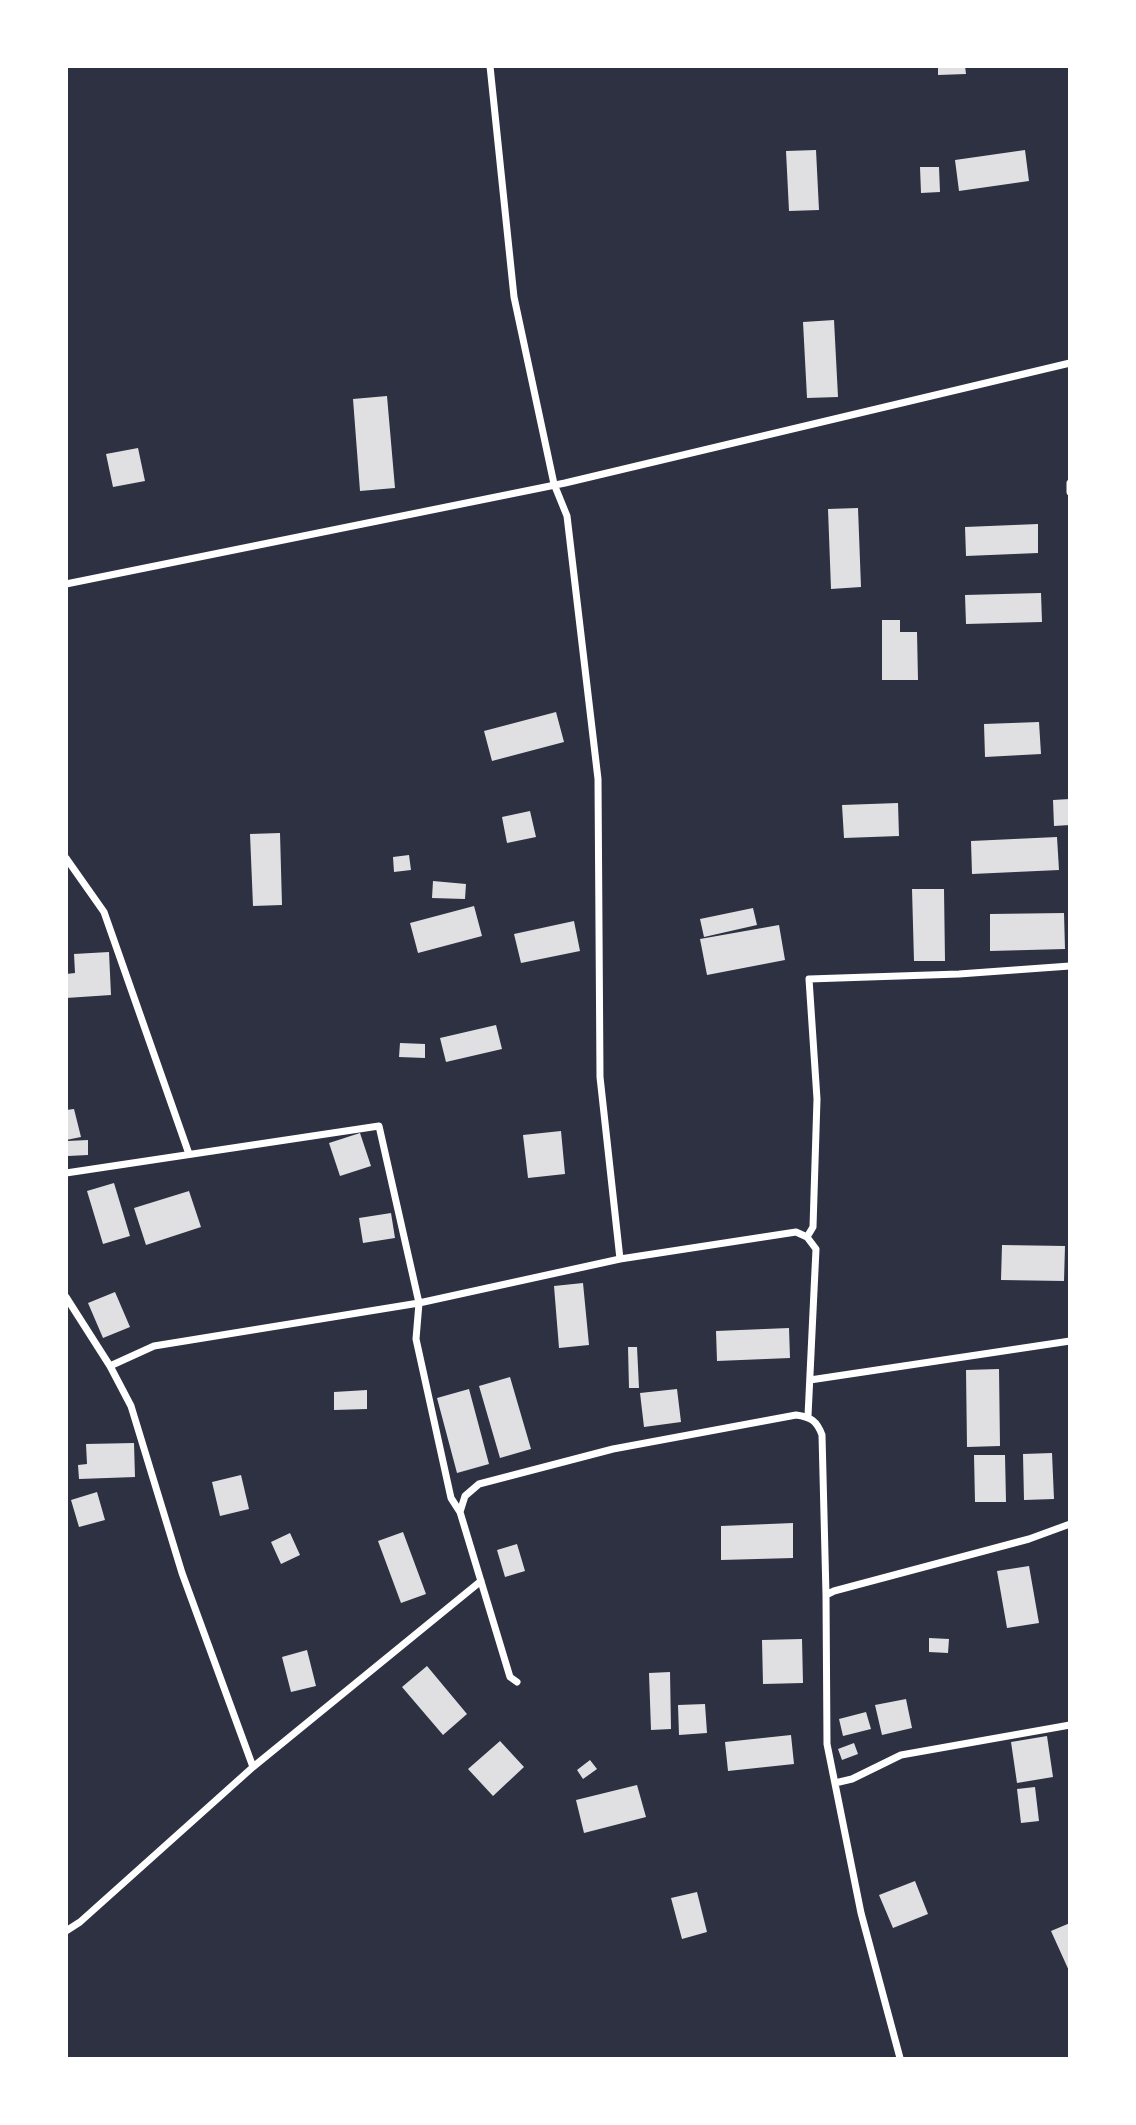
<!DOCTYPE html>
<html>
<head>
<meta charset="utf-8">
<style>
  body { margin:0 }
  #map { position:relative; width:1136px; height:2125px; overflow:hidden; background:#2d3142; font-family:Cabin,sans-serif }
  canvas { display:block }
  .frame { position:absolute; inset:0; border:68px solid #fff; pointer-events:none }
</style>
</head>
<body>
<div id="map">
<canvas width="1136" height="2125"></canvas>
<div class="frame"></div>
</div>
<script>
const g = document.querySelector('canvas').getContext('2d');
g.lineJoin = 'round';
function paint(path, color) {
  g.fillStyle = color;
  g.fill(path, 'evenodd');
}
function stroke(path, color, width, dash) {
  g.strokeStyle = color;
  g.lineWidth = width;
  g.lineCap = dash ? 'butt' : 'round';
  g.setLineDash(dash || []);
  g.stroke(path);
}
const building = new Path2D(`
  M938 66H965L966 74 938 75Z
  M816 150 819 210 789 211 786 151Z
  M1025 150 1029 181 959 191 955 160Z
  M920 167H939L940 192 921 193Z
  M834 320 838 397 807 398 803 322Z
  M387 396 395 488 360 491 353 399Z
  M138 448 145 481 113 487 106 454Z
  M858 508 861 587 831 589 828 509Z
  M1038 524V553L966 556 965 527Z
  M1041 593 1042 622 966 624 965 595Z
  M882 620H900V632H917L918 680H882Z
  M556 712 564 742 492 761 484 731Z
  M1039 722 1041 754 985 757 984 724Z
  M1070 799V825L1054 826 1053 800Z
  M898 803 899 836 844 838 842 805Z
  M530 811 536 837 507 843 502 817Z
  M280 833 282 905 253 906 250 834Z
  M1057 837 1059 870 972 874 971 841Z
  M409 855 411 870 394 872 393 857Z
  M433 881 466 884 465 899 432 898Z
  M912 889H944L945 961H914Z
  M474 906 482 936 418 953 410 923Z
  M753 908 757 925 704 937 700 919Z
  M1064 913 1065 949 990 951V914Z
  M574 921 580 951 521 963 514 934Z
  M779 925 785 960 707 975 700 939Z
  M109 952 111 995 66 998V974L75 973 74 954Z
  M496 1025 502 1049 446 1062 440 1038Z
  M400 1043 425 1044V1058L399 1057Z
  M74 1109 81 1137 66 1140V1110Z
  M561 1131 565 1174 528 1178 523 1135Z
  M360 1133 371 1166 340 1176 329 1143Z
  M88 1140V1155L68 1156 67 1141Z
  M114 1183 130 1236 103 1244 87 1191Z
  M189 1191 201 1227 146 1245 134 1208Z
  M391 1213 395 1238 363 1243 359 1218Z
  M1002 1245 1065 1246 1064 1281 1001 1280Z
  M583 1283 589 1345 559 1348 554 1286Z
  M115 1292 130 1327 103 1338 88 1303Z
  M789 1328 790 1358 717 1361 716 1331Z
  M628 1347H637L639 1388H629Z
  M999 1369 1000 1446 967 1447 966 1370Z
  M510 1377 531 1449 500 1458 479 1386Z
  M469 1389 489 1464 457 1473 437 1398Z
  M677 1389 681 1422 644 1427 640 1393Z
  M367 1390V1409L334 1410V1392Z
  M134 1443 135 1477 79 1479 78 1465 87 1464 86 1444Z
  M1052 1453 1054 1499 1024 1500 1023 1454Z
  M974 1455H1005L1006 1502H975Z
  M241 1475 249 1509 220 1516 212 1482Z
  M97 1492 105 1520 79 1527 71 1500Z
  M793 1523V1558L721 1560V1526Z
  M403 1532 426 1594 401 1603 378 1541Z
  M290 1533 300 1555 281 1564 271 1542Z
  M517 1544 525 1571 505 1577 497 1550Z
  M1029 1566 1039 1623 1007 1628 997 1571Z
  M929 1638 949 1639 948 1653 929 1652Z
  M802 1639 803 1683 763 1684 762 1640Z
  M307 1650 316 1686 291 1692 282 1657Z
  M427 1666 467 1714 443 1735 402 1687Z
  M670 1672 671 1729 651 1730 649 1673Z
  M906 1699 912 1728 882 1735 875 1705Z
  M705 1704 707 1733 679 1735 678 1705Z
  M866 1712 871 1729 843 1736 839 1719Z
  M791 1735 794 1764 728 1771 725 1742Z
  M1047 1736 1053 1777 1017 1783 1011 1742Z
  M500 1741 524 1767 493 1796 468 1769Z
  M854 1743 858 1754 842 1760 838 1749Z
  M590 1760 597 1769 583 1779 577 1770Z
  M637 1785 646 1817 584 1833 576 1800Z
  M1035 1787 1039 1821 1021 1823 1017 1789Z
  M915 1881 928 1914 893 1928 879 1895Z
  M697 1892 707 1932 682 1939 671 1898Z
  M1070 1923V1973L1051 1931Z`);
const minor = new Path2D(`
  M490 66 514 297 554 484 567 516 598 779 600 1077 620 1259
  M1070 483V492
  M66 584 565 483 1070 363
  M66 858 104 912 189 1154
  M66 1173 379 1126 419 1303 416 1339 451 1498 460 1512
  M807 1237 813 1227 817 1099 809 979 959 974 1070 966
  M66 1297 110 1366 131 1406 182 1573 253 1767
  M110 1366 154 1346 419 1303 620 1259 796 1232 807 1237 816 1249 808 1416
  M810 1380 1070 1341
  M517 1682 510 1677 460 1512 465 1496 479 1484 613 1449 796 1415C811 1417 817 1421 822 1435L826 1595
  M835 1783 852 1779 901 1755 1070 1725
  M66 1931 80 1922 253 1767 481 1581
  M900 2058 861 1913 827 1744 826 1595 834 1591 1029 1539 1070 1524`);
paint(building, '#e0e0e3');
stroke(minor, '#fff', 7);
</script>
</body>
</html>
